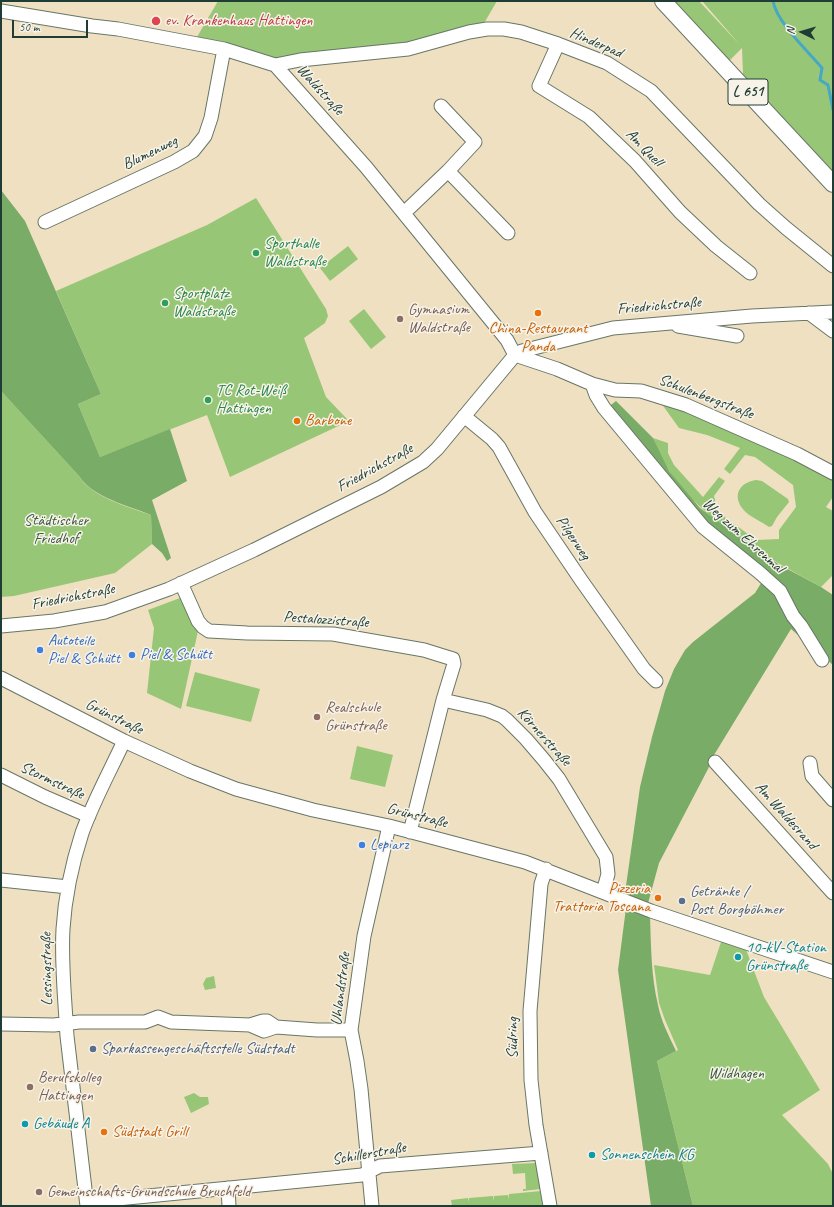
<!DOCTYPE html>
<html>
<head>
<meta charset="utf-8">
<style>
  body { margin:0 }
  #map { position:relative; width:834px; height:1207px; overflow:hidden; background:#f0e0c2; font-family:Caveat,sans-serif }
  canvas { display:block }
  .frame { position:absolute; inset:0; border:2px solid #1f3d34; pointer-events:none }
  .north { position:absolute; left:782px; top:12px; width:40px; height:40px; -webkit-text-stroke:3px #f7f3e8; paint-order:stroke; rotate:275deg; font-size:11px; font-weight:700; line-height:16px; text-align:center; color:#1f3d34 }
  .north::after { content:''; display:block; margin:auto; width:14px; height:18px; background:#1f3d34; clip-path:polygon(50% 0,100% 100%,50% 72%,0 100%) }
  .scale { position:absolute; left:12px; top:20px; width:76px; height:18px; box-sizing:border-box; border:2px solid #1f3d34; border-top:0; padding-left:5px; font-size:12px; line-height:14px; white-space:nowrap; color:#1f3d34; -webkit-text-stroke:3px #f7f3e8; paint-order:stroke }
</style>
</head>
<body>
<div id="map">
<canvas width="834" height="1207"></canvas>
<div class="frame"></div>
<div class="north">N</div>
<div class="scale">50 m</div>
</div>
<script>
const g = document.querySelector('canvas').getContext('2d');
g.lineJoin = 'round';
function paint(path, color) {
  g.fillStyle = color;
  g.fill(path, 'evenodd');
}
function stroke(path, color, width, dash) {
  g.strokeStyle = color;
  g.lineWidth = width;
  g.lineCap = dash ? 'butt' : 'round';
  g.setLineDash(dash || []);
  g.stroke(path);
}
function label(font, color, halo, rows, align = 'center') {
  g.font = font + ' Caveat,sans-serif';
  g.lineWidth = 3;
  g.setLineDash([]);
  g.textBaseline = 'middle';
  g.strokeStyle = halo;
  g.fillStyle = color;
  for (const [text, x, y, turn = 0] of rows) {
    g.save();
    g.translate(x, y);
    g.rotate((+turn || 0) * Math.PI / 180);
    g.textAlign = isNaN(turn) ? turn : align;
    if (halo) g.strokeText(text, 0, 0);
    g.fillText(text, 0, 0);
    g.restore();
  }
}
const green = new Path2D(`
  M218 1H497L483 25 440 38 283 60 247 50 197 37Z
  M672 1H699L740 45 702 1H833V177L745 78 743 74 742 48 729 61Z
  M256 198 326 309 328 316 325 323 304 338 326 397 349 421 230 477 207 415 100 457 78 404 101 394 56 291 207 225Z
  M348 246 358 259 330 281 320 268Z
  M364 309 386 337 371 349 349 321Z
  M1 391 79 476C91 497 129 507 151 515L152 544 115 573 14 596 1 597Z
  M661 403C720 420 778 453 833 480V497L826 507 833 511V575L821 587C766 557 705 523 669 471 662 461 658 449 653 438L668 443V453L674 465 703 497 719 477 725 481 714 496 718 512 756 540 779 539V530L796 507 793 485 755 457 745 455 730 474 724 469 740 448 707 435 679 428Z
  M756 480 762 481 788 499 789 502 777 517 772 526 769 527 766 525C758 520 747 515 742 508 732 494 741 482 756 480Z
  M180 598 198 631 181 709 147 693 154 628 148 610Z
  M195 672 260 689 251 722 186 706Z
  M357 746 393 755 385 787 350 779Z
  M722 939 745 947 764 997 820 1090 782 1115 828 1164 833 1174V1206H693L657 1061 678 1050 665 1020 659 1003 654 965 710 975Z
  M214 976 216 988 205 990 203 984 206 978Z
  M194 1093 200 1097H208L209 1104 191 1113 184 1097Z
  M536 1163 541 1189 523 1191V1189H526L525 1173 513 1174 512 1164Z
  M541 1191 544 1206H452L451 1200 468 1198 469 1202V1198L493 1196 494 1201V1196L508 1195 509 1199V1194Z`);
const forest = new Path2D(`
  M1 190 25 221 101 394 78 404 100 457 170 429 187 481 152 500 171 558 167 561 162 553 152 544 151 515C129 506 92 497 79 476L1 391Z
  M616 401 653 438 669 471 700 508 748 544 780 565 821 587 833 595V665L791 629 714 755 708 769 659 863 647 907 624 900 640 787 652 737 665 691 674 669 685 650 693 642 755 593 766 575 708 529 607 408Z
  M626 908 650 916C651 945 651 977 658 1005 661 1021 669 1036 676 1051L657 1061 693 1206H651L618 970Z`);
const stream = new Path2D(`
  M773 1C777 23 808 51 822 68L820 80 828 85 833 110`);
const minor = new Path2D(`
  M1 11 92 26 118 29 224 49 275 65 366 167 507 340 515 355
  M558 44 539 86 589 117 635 161 680 212 716 246 750 273
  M275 65 300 60 408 49 469 32 487 29H504L521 32 558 44 607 63 651 91 759 204 786 228 833 266
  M448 171 508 233
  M404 213 448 171 475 142 441 106
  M45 222 174 162 193 151 205 136 211 118 224 49
  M809 313 833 331
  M678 326 737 336
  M515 355 557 369 592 384 615 390 641 391 686 405 797 454 833 473
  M592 384 596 395 604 408 703 527 760 573 780 591 793 616 801 626 822 660
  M464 416 492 439 499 447 535 512 581 580 644 669 656 681
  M181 583 198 621 203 627 209 631 247 633 333 634 424 650 453 659 454 664 443 700 410 832
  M1 626 54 621 105 612 169 589 254 550 381 487 423 462 437 449 515 355 522 351 613 328 752 316 833 312
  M1 678 124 741 190 771 236 789 313 810 389 826 525 862 651 911 833 972
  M443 700 487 710 502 716 507 720 526 739 544 760 559 779 606 857 608 874 603 892
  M715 762 833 893
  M810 763 812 776 833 800
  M1 775 45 797 89 816
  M546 869 541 884 530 1011 531 1080 536 1125 550 1206
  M1 880 68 887
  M1 1024 54 1025 79 1022H145L158 1017 171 1022 250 1025 263 1021H267L276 1027
  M250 1025 264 1031 276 1027 317 1030H351
  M228 1188 229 1206
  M87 1202 362 1175 380 1166 541 1153
  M87 1206 67 1036C65 1000 61 964 63 929 65 897 72 864 82 833 93 802 110 771 124 741
  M372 1206 361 1089 357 1061 351 1030 364 936 389 826`);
const major = new Path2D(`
  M663 1 833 184`);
const markers = [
  [156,21,5,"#e0444e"],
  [256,253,4,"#2e9e5b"],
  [165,303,4,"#2e9e5b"],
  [538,313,4,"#e8710a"],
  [400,319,4,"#8d6e63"],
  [208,400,4,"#2e9e5b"],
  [297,421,4,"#e8710a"],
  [40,650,4,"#3f7fe0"],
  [132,655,4,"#3f7fe0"],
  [317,717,4,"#8d6e63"],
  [362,845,4,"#3f7fe0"],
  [658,898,4,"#e8710a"],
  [682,901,4,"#5c6f8a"],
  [738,957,4,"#0f9aa8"],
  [93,1049,4,"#5c6f8a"],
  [30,1087,4,"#8d6e63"],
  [25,1124,4,"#0f9aa8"],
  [104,1132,4,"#e8710a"],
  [592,1155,4,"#0f9aa8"],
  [39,1192,4,"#8d6e63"]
];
const shields = [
  [748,92,40]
];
const shieldNames = [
  ["L 651",748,92]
];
const healthNames = [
  ["ev. Krankenhaus Hattingen",165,21]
];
const streetNames = [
  ["Hinderpad",596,43,23],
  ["Waldstraße",320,90,48],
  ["Am Quell",644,148,46],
  ["Blumenweg",150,153,-26],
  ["Friedrichstraße",659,306,-5],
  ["Schulenbergstraße",706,397,21],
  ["Friedrichstraße",375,468,-29],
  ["Weg zum Ehrenmal",743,536,42],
  ["Pilgerweg",573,538,56],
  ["Friedrichstraße",73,597,-11],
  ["Pestalozzistraße",326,620,4],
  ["Grünstraße",114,717,26],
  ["Körnerstraße",544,737,48],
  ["Stormstraße",52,781,25],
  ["Grünstraße",417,816,14],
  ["Am Waldesrand",786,816,48],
  ["Lessingstraße",47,969,-91],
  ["Uhlandstraße",341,989,-83],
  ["Südring",513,1038,-90],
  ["Schillerstraße",369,1154,-10]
];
const leisureNames = [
  ["Sporthalle",264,244],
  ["Waldstraße",264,262],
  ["Sportplatz",173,294],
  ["Waldstraße",173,312],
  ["TC Rot-Weiß",216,391],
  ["Hattingen",216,409]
];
const educationNames = [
  ["Gymnasium",408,310],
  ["Waldstraße",408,328],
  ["Realschule",325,708],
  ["Grünstraße",325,726],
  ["Berufskolleg",38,1078],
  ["Hattingen",38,1096],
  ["Gemeinschafts-Grundschule Bruchfeld",47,1192]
];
const foodNames = [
  ["China-Restaurant",538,329,"center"],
  ["Panda",538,347,"center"],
  ["Barbone",305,421],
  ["Pizzeria",650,889,"right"],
  ["Trattoria Toscana",650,907,"right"],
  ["Südstadt Grill",112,1132]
];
const parkNames = [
  ["Städtischer",56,521],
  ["Friedhof",56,539],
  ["Wildhagen",736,1074]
];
const shopNames = [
  ["Autoteile",48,641],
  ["Piel & Schütt",48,659],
  ["Piel & Schütt",140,655],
  ["Lepiarz",370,845]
];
const serviceNames = [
  ["Getränke /",690,892],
  ["Post Borgböhmer",690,910],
  ["Sparkassengeschäftsstelle Südstadt",101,1049]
];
const cultureNames = [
  ["10-kV-Station",746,948],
  ["Grünstraße",746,966],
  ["Gebäude A",33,1124],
  ["Sonnenschein KG",600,1155]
];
paint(green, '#97c776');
paint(forest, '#79ac67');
stroke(stream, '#46a8c5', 3);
stroke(minor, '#687666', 15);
stroke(major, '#687666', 18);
stroke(minor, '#fff', 13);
stroke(major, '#fff', 16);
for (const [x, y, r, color] of markers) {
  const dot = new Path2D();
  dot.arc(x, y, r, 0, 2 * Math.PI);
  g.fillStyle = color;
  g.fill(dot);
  stroke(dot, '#f7f3e8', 1.5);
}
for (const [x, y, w] of shields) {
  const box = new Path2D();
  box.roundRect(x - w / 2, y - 13, w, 26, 3);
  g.fillStyle = '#f7f3e8';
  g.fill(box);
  stroke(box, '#1f3d34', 1);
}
label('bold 15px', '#1f3d34', null, shieldNames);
label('16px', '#be3a42', '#f7f3e8', healthNames, 'left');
label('16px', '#1f3d34', '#f7f3e8', streetNames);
label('16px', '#27864d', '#f7f3e8', leisureNames, 'left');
label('16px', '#785e54', '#f7f3e8', educationNames, 'left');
label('16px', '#c56008', '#f7f3e8', foodNames, 'left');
label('16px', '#375941', '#f7f3e8', parkNames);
label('16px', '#366cbe', '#f7f3e8', shopNames, 'left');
label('16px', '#4e5e75', '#f7f3e8', serviceNames, 'left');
label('16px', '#0d838f', '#f7f3e8', cultureNames, 'left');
</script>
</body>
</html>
